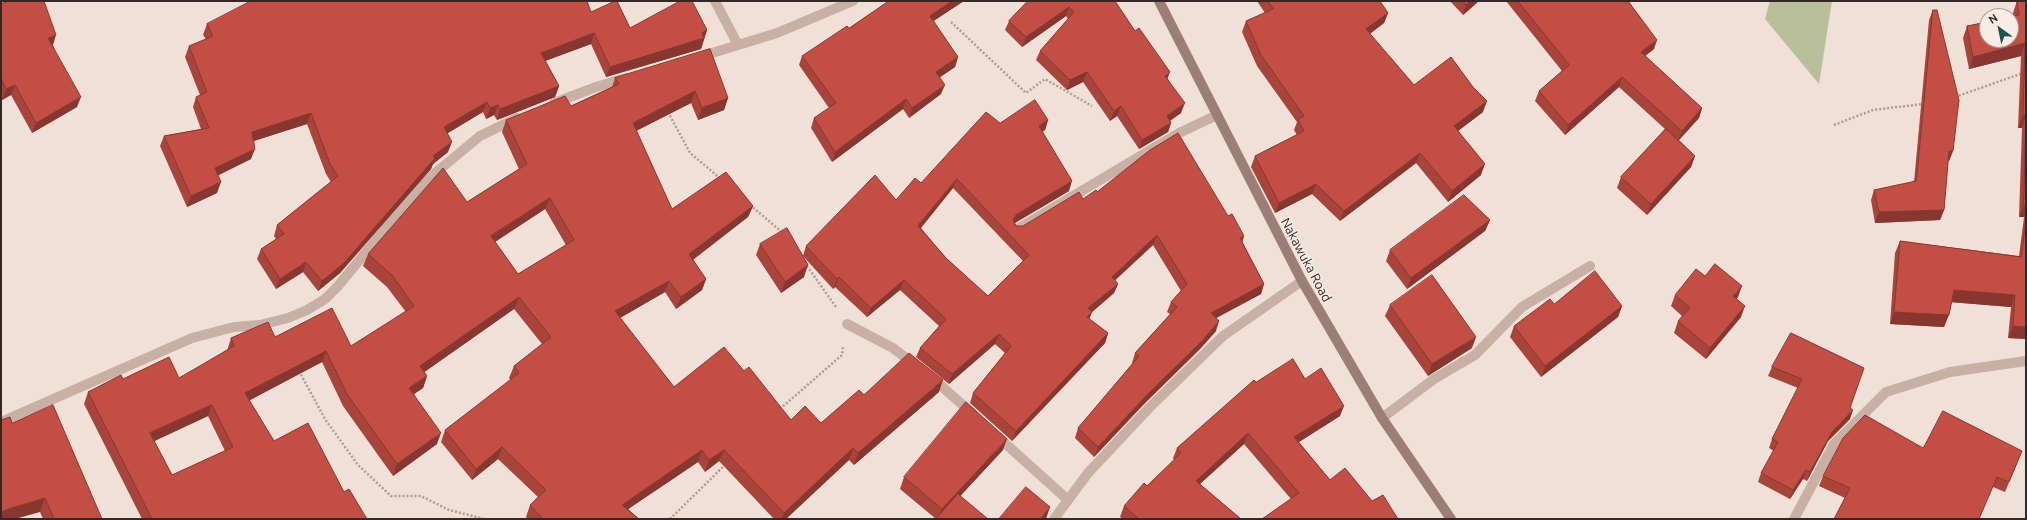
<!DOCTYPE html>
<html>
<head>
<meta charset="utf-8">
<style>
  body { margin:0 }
  #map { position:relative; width:2027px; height:520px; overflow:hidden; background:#f0e1d8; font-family:Ubuntu,sans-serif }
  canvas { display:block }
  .frame { position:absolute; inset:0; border:2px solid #342826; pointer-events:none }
  .north { position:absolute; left:1979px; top:8px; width:40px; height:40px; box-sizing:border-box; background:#f8ece4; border:1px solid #aa9e98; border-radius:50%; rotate:327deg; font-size:11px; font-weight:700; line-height:16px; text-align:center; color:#342826 }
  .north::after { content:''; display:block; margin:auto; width:14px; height:18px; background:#1d544f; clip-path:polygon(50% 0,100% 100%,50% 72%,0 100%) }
</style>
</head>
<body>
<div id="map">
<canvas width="2027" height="520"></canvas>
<div class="frame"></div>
<div class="north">N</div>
</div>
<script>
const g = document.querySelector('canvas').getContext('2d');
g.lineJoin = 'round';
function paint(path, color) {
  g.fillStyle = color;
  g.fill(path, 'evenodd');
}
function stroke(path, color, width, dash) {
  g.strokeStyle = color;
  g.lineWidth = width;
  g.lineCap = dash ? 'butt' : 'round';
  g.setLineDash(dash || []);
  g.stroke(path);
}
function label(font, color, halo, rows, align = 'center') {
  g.font = font + ' Ubuntu,sans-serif';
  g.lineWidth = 3;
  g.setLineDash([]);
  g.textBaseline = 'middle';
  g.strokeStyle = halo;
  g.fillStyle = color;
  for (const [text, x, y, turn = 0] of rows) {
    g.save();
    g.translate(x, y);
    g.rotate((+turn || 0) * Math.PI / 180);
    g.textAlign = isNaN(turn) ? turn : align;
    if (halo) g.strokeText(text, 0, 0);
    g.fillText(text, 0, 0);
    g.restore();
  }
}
const green = new Path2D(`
  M1770 1H1832L1819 84 1765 19Z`);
const path = new Path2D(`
  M951 22 1026 93 1045 79 1092 106
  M1955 97 2026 72
  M668 112 690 153 721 179
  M1834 125 1873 110 1923 104
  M750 205 783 233
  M807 266 836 307
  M299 371 325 419 358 465 391 496H421L449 510 484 519
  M780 409 842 355 843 347
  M670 519 726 464`);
const minor = new Path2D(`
  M715 1 738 45
  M699 57 777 33 853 1
  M554 103 596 87 626 78
  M1016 230 1179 133 1217 115
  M847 324 893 348 915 365
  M931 377 973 414
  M1382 418 1434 379 1475 355 1522 307 1590 266
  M1 422 192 338 234 327 260 325 288 318 307 310 325 299 338 286 410 199 434 174 480 136 517 118
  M997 436 1068 500
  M1054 519 1088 473 1149 408 1223 336 1302 281
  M1794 519 1834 444 1886 392 1950 372 2026 361`);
const secondary = new Path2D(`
  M1159 1 1302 281 1382 418 1451 519`);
const wall = new Path2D(`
  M889 1H964L933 21 958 57 955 67 940 77 941 94 909 118 903 109 832 162 811 128 814 118 829 108 799 65 802 56 849 28Z
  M1028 1 1116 3 1168 79 1181 113 1170 121 1171 123 1168 132 1139 149 1117 116 1110 121 1083 82 1067 90 1036 60 1040 51 1068 19 1066 16 1022 47 1005 30 1009 21Z
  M1257 1H1322L1388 13 1384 23 1370 34 1414 85 1483 112 1458 131 1481 175 1448 202 1416 163 1340 221 1312 194 1275 213 1251 167 1255 156 1297 135 1294 130 1297 122 1257 66 1242 32 1246 21 1265 13Z
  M1450 1H1479L1463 15Z
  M1506 1H1628L1654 49 1645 56 1702 108 1699 118 1679 140 1695 156 1691 167 1647 215 1617 188 1621 177 1665 129 1619 87 1565 135 1535 101 1539 91 1562 71Z
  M2017 1H2026V339L2008 338 2011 307 1951 302 1944 327 1890 324 1895 253 1900 241 2019 256 2024 217H2019L2022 128H2018L2021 56 1969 69 1963 38 1967 26 2013 16V13Z
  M1 2 53 45 77 107 32 133 11 95 2 100 1 97Z
  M1933 10 1953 151 1949 161H1948L1944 210 1940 220 1875 223 1871 200 1874 190 1914 182 1929 20Z
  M591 12 630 28 707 30 701 49 606 77 591 44 545 61 559 86 555 97 497 120 494 115 486 119 483 112 447 133 448 152 433 164 431 169 340 273 318 291 303 272 276 289 257 259 261 249 276 239 274 236 277 225 331 182 326 174 307 124 253 141 251 159 218 175 217 193 187 207 160 146 164 136 201 129 193 107 196 97 200 95 185 57 189 46 206 39 203 35 207 24Z
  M710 49 728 98 724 110 698 120 691 103 636 131 672 209 753 206 748 217 693 260 706 279 702 290 676 309 665 292 620 318 674 387 744 371 791 420 821 423 864 395 939 392 854 465 849 460 786 519H774L719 461 705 472 698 462 628 509 639 519H528L526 517 530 505 538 497 498 459 472 480 441 442 445 430 511 380 509 378 514 366 542 344 514 309 424 372 427 376 423 388 414 394 437 444 393 476 343 406 322 362 249 400 274 441 344 492 367 519H142L84 404 88 392 123 379 179 378 227 351 231 338 275 337 351 346 406 312 387 287 363 266 368 254 467 202 519 169 502 132 506 120 571 106 612 87 615 78ZM545 209 566 245 518 274 495 242ZM208 416 225 451 172 475 154 441Z
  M1048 120 1045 130 1042 132 1069 191 1015 223 1016 226H1023L1083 199 1097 192 1228 216 1244 236 1242 242 1264 284 1261 294 1216 318V331L1200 349 1144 404 1094 457 1075 438 1078 428 1133 364 1132 363 1135 353 1170 314 1167 312 1171 302 1181 291 1153 245 1115 280 1118 284 1114 293 1092 312 1089 319 1108 333 1105 343 1012 441 970 403 973 393 1005 353 995 344 949 384 916 357 920 348 939 326 900 290 867 317 835 287 833 289 803 256 804 277 781 293 756 255 760 244 803 256 806 246 896 200 921 183 1000 123ZM953 188 1023 261 988 296 946 258 921 228Z
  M1490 220 1485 231 1407 289 1386 261 1390 250Z
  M1705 276 1738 297 1736 299 1741 317 1706 359 1674 333 1678 321 1682 316 1671 306 1675 295Z
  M1554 304 1622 306 1618 317 1541 377 1510 337 1514 326Z
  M1390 305 1472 348 1428 376 1385 316Z
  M1791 333 1850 408V419L1828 441 1807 481 1803 479 1790 499 1758 482 1761 473 1774 451 1769 448 1772 439 1798 388 1768 376 1772 367Z
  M1305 379 1340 416 1299 442 1330 480 1372 501 1291 499 1244 444 1200 484 1241 519H1123L1120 517 1124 506 1147 486 1174 460 1173 458 1177 448 1256 382Z
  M12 423 102 519H43L40 512Z
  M1923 448 2018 461 2005 492 1993 487 1845 498 1819 486 1823 476Z
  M1003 450 960 496 936 519 900 489 904 477Z`);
const shadedWall = new Path2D(`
  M952 1H964L926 26 930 16Z
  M1471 1H1479L1463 15 1466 5Z
  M1069 7 1066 16 1022 47 1026 37Z
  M1388 13 1384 23 1362 39 1366 29Z
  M707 30 701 49 606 77 610 67 702 33Z
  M594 33 591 44 537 64 541 53Z
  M56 35 53 45 44 48 48 38Z
  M1657 40 1654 49 1637 62 1641 52Z
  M2025 43 2021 56 1969 69 1973 57Z
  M958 57 955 67 933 82 936 72Z
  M1087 72 1083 82 1067 90 1070 80Z
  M1170 72 1166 82 1165 76Z
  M1622 77 1619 87 1565 135 1568 125Z
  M15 85 11 95 2 100 6 89Z
  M945 85 941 94 909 118 912 108Z
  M559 86 555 97 497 120 500 109Z
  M695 91 691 103 628 135 633 123Z
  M81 97 77 107 32 133 36 123Z
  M728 98 724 110 698 120 702 108Z
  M906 99 903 109 832 162 835 152Z
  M1487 101 1483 112 1450 137 1454 126Z
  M487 102 483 112 440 138 444 127Z
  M1185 103 1181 113 1163 125 1167 116Z
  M498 105 494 115 486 119 490 108Z
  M1121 106 1117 116 1110 121 1114 111Z
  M1702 108 1699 118 1678 141 1682 131Z
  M311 113 307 124 248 143 252 132Z
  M2023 115 2026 116 2022 128H2018Z
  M1048 120 1045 130 1035 136 1039 126Z
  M1171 123 1168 132 1139 149 1142 140Z
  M452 142 448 152 433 164 431 169 340 273 318 291 322 281 433 156Z
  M255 149 251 159 211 179 215 168Z
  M1949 151H1953L1949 161H1945Z
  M1420 153 1416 163 1340 221 1344 211Z
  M1695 156 1691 167 1647 215 1651 204Z
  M1485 164 1481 175 1448 202 1452 191Z
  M957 179 953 188 915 235 918 226Z
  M1072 181 1069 191 1013 224V220L1016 215Z
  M221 182 217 193 187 207 191 196Z
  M1316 184 1312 194 1275 213 1279 203Z
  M550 198 545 209 487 247 491 236Z
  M2024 205H2026V210L2024 217H2019Z
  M753 206 748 217 684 266 689 254Z
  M1944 210 1940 220 1875 223 1879 212Z
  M1490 220 1485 231 1407 289 1411 278Z
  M1157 235 1153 245 1108 287 1112 277Z
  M1244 236 1241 246 1240 238Z
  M306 262 303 272 276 289 280 279Z
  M808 265 804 277 781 293 785 282Z
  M839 277 835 287 833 289 837 279Z
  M706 279 702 290 676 309 681 297Z
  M904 280 900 290 867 317 871 308Z
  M669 281 665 292 611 323 615 311Z
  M1118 284 1114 293 1092 312 1088 322 1083 326 1088 308Z
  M1264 284 1261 294 1207 323 1211 313Z
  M1742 286 1738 297 1729 307 1733 296Z
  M1954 290 2015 295 2011 307 1949 302Z
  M519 297 514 309 416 378 420 366Z
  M1622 306 1618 317 1541 377 1545 366Z
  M1745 306 1741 317 1706 359 1710 348Z
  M1894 312 1949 315 1944 327 1890 324Z
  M1219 321 1216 331 1200 349 1144 404 1094 457 1098 447 1148 394Z
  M2013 326 2026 327V339L2008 338Z
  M1108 333 1105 343 1012 441 1016 431Z
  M999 334 995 344 949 384 952 374Z
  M1476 337 1472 348 1428 376 1432 364Z
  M326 351 322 362 241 405 245 393Z
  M427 376 423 388 405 400 409 388Z
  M943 380 939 392 854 465 858 453Z
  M212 405 208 416 146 445 150 433Z
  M1344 406 1340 416 1291 447 1294 437Z
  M1853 410 1850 419 1828 441 1807 481 1810 472 1832 432Z
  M441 433 437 444 393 476 397 464Z
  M1248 433 1244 444 1192 491 1196 481Z
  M1007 439 1003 450 939 519H938L942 509Z
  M502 447 498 459 472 480 476 469Z
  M853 448 849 460 786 519H782L784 513Z
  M702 450 698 462 618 516 622 505Z
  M724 450 719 461 705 472 709 460Z
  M1806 470 1803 479 1790 499 1793 490Z
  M45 498 40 512 15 519H1V512L11 508Z
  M1050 507 1046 519H1040Z`);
const building = new Path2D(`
  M9 1H44L56 35 48 38 81 97 36 123 15 85 6 89 1 78V2L2 3Z
  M251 1H587L591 12 615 1H617L630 28 680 1H692L707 30 702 33 704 38 610 67 594 33 541 53 559 86 500 109 498 105 490 108 487 102 444 127 452 142 433 156 435 158 344 263 322 281 306 262 280 279 261 249 284 234 277 225 338 176 330 164 311 113 252 132 255 149 215 168 221 182 191 196 164 136 209 128 196 97 207 92 189 46 213 36 207 24Z
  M889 1H952L930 16 958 57 936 72 945 85 912 108 906 99 835 152 814 118 836 103 802 56 847 26 849 28Z
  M1028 1H1115L1135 31 1139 28 1170 72 1165 76 1185 103 1167 116 1171 123 1142 140 1121 106 1114 111 1087 72 1070 80 1040 51 1074 12 1069 7 1026 37 1009 21Z
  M1268 1H1380L1388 13 1366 29 1414 85 1451 57 1473 87 1487 101 1454 126 1485 164 1452 191 1420 153 1344 211 1316 184 1279 203 1255 156 1304 131 1298 119 1304 116 1261 55 1246 21 1273 9Z
  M1463 1H1471L1466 5Z
  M1518 1H1628L1657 40 1641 52 1702 108 1682 131 1622 77 1568 125 1539 91 1569 65Z
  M2017 1H2026V116L2023 115 2025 43 1973 57 1967 26 1987 22V40H2011V16L2019 15Z
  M1933 10H1937L1959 100 1953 151H1949L1944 210 1879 212 1874 190 1916 181Z
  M710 49 728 98 702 108 695 91 633 123 672 209 726 172 753 206 689 254 706 279 681 297 669 281 615 311 674 387 724 347 744 371 749 367 791 420 805 406 821 423 859 390 864 395 909 353 943 380 858 453 853 448 784 513 724 450 709 460 702 450 622 505 639 519H543L530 505 546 490 502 447 476 469 445 430 519 373 514 366 551 337 519 297 420 366 427 376 409 388 441 433 397 464 347 394 326 351 245 393 274 441 308 423 344 492 349 489 367 519H152L88 392 121 375 123 379 169 357 179 378 234 346 231 338 268 322 275 337 332 308 351 346 414 306 392 275 368 254 443 168 467 202 527 164 506 120 565 96 571 106 619 84 615 78ZM550 198 574 240 518 274 491 236ZM212 405 233 447 172 475 150 433Z
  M1035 100 1048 120 1039 126 1072 181 1016 215 1013 220 1016 226H1023L1079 192 1083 199 1096 190 1097 192 1150 150 1178 133 1228 216 1232 214 1244 236 1240 238 1264 284 1211 313 1219 321 1203 340 1148 394 1098 447 1078 428 1139 356 1135 353 1177 307 1171 302 1187 284 1157 235 1112 277 1118 284 1088 308 1092 312 1087 317 1108 333 1016 431 973 393 1011 346 999 334 952 374 920 348 946 319 904 280 871 308 839 277 837 279 806 246 875 175 896 200 915 178 921 183 986 112 1000 123ZM957 179 1029 255 988 296 946 258 918 226Z
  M2026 119V205H2024Z
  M1666 129 1695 156 1651 204 1621 177Z
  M1464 195 1490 220 1411 278 1390 250Z
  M2026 220V327L2013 326 2015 295 1954 290 1949 315 1894 312 1900 241 2021 257Z
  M787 228 808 265 785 282 760 244Z
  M1715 264 1742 286 1733 296 1745 306 1710 348 1678 321 1690 308 1675 295 1696 269 1705 276Z
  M1595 271 1622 306 1545 366 1514 326 1550 299 1554 304Z
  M1432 275 1476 337 1432 364 1390 305Z
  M1791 333 1864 368 1850 408 1853 410 1832 432 1810 472 1806 470 1793 490 1761 473 1778 442 1772 439 1802 379 1772 367Z
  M1293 359 1305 379 1321 368 1344 406 1294 437 1330 480 1345 468 1372 501 1383 495 1398 519H1262L1299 493 1248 433 1196 481 1241 519H1139L1124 506 1144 483 1147 486 1181 453 1177 448 1254 380 1256 382Z
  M966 402 1007 439 942 509 904 477Z
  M53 405 102 519H54L45 498 11 508 1 512V420L10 417 12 423Z
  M1943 411 2022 451 2009 482 1997 477 1979 519H1834L1850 488 1823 476 1843 438 1865 415 1923 448Z
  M1026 487 1050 507 1040 519H999Z
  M958 494 988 519H936Z`);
const streetNames = [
  ["Nakawuka Road",1306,260,62]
];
paint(green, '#b8bf99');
stroke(path, '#b4998f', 2.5, [2, 2]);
stroke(minor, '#c8b0a5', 10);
stroke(secondary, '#9b7e76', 10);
paint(wall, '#a8443a');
paint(shadedWall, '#883730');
paint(building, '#c34f44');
stroke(building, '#883730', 1);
label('13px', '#342826', '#f8ece4', streetNames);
</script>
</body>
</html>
